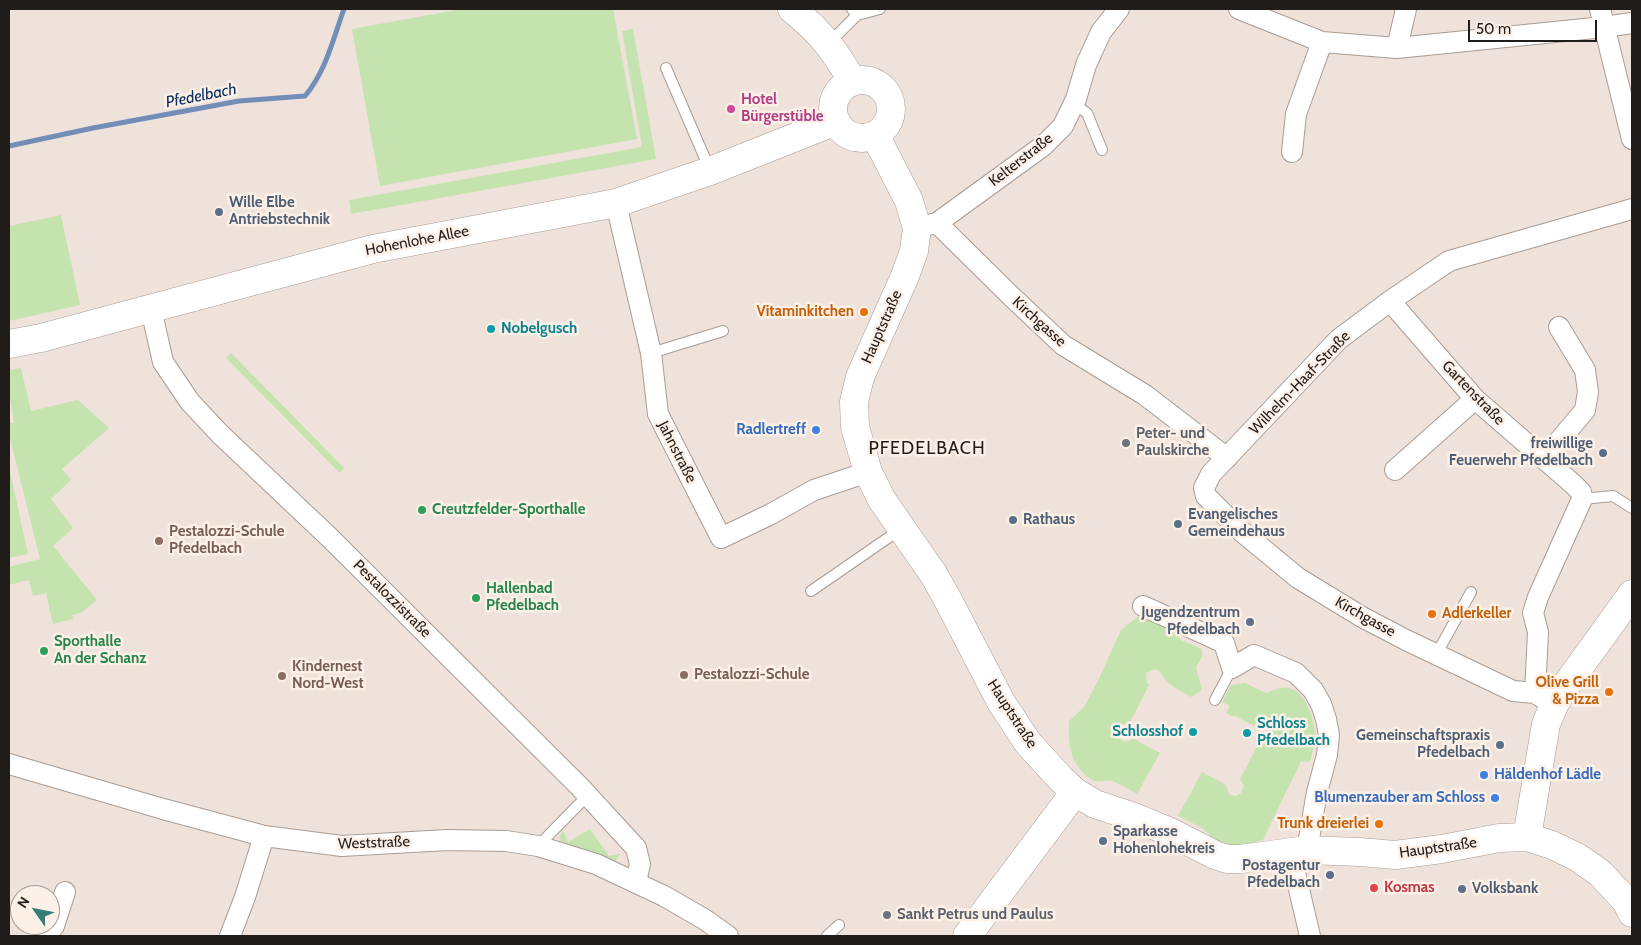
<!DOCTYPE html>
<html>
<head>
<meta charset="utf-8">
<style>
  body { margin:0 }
  #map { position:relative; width:1641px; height:945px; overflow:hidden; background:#efe2da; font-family:Cabin,sans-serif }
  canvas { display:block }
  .frame { position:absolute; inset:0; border:10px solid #201c19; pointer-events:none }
  .north { position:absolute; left:10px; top:885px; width:50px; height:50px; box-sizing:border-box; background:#fcf0e7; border:1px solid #a49b95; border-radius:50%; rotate:303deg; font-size:14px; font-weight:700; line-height:20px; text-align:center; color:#201c19 }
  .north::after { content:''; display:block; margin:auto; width:18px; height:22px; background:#367d76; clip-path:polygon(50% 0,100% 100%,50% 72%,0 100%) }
  .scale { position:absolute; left:1468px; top:20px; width:129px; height:22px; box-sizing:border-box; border:2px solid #201c19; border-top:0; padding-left:6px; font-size:15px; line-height:18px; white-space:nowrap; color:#201c19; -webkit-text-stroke:4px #fcf0e7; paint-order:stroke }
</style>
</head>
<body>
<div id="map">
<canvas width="1641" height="945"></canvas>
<div class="frame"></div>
<div class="north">N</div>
<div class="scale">50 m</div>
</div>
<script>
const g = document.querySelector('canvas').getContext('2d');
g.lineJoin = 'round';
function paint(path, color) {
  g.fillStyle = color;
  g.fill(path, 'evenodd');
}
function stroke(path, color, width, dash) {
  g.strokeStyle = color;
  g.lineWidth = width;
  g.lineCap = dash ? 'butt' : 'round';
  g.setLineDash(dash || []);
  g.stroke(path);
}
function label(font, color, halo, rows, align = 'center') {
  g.font = font + ' Cabin,sans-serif';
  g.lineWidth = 5;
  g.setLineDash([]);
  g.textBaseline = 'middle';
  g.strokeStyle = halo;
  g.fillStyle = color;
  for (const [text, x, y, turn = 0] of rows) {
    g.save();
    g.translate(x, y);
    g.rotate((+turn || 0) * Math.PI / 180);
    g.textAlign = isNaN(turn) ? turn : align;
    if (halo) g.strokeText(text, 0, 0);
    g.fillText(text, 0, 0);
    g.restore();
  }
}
const green = new Path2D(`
  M462 9H613L637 139 380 186 352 29Z
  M633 29 656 159 351 214 349 200 642 147 622 31Z
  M61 215 80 305 9 321V226Z
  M231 353 344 468 340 473 226 358Z
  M21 368 31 411 78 400 109 428 62 469 71 480 51 499 73 528 53 546 97 600 81 613 72 615 73 619 53 624 46 593 33 596 29 580 9 585V567L40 559 9 434V423H14L9 391V370Z
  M9 467 28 554 9 558Z
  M1142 613 1165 625 1181 640 1202 649V657L1196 667 1202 690 1191 697C1184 693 1168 685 1164 678 1161 674 1161 672 1156 669L1146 673 1147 683 1149 685 1130 722 1120 726 1118 738 1125 742 1134 739 1160 753 1137 794C1129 789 1121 784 1112 781 1106 780 1098 783 1093 780 1070 767 1068 744 1069 721L1084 707 1098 681 1121 630Z
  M1245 683 1266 693C1273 691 1281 686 1289 688 1306 691 1316 724 1315 738 1314 746 1312 754 1310 762L1301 761 1263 840C1248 844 1228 851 1213 840 1210 838 1209 833 1206 831 1199 825 1187 821 1178 816L1202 772 1226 785 1229 794 1236 796 1241 793 1244 786 1240 779 1259 743 1266 742C1272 736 1273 731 1269 724L1259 723 1256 727 1235 716H1232L1226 713 1230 706 1222 702 1231 685Z
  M590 829 609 856 620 854 615 862 564 845 559 838 563 830 568 842Z`);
const stream = new Path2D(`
  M9 146 93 128 239 101 305 96C326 71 333 39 344 9`);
const lane = new Path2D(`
  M857 15 880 9
  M829 43 857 15 852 9
  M666 68 710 170
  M1074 104 1087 113 1102 150
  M651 353 723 331
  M1582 499 1613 496 1632 508
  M811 591 901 529
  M1436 655 1471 592
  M1215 700 1232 668
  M538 846 588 795
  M827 936 839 925`);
const street = new Path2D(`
  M1239 9 1322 42 1397 48 1604 27 1632 23
  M1600 9 1632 139
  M1397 48 1406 9
  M1292 152 1296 114 1322 42
  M616 203 651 353 658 414 721 538 771 514 814 490 868 472
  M937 223 1011 296 1063 345 1145 395 1227 458
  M924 226 937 223 1043 146 1063 126 1076 99 1086 65 1101 32 1119 9
  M1390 301 1475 399 1573 484 1581 492 1582 499 1538 597 1533 613 1538 632 1535 693
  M151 309 163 362 190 402 220 434 329 537 580 787 636 848 640 864 636 882
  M1544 459 1585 410 1588 392 1585 370 1559 327
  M1395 470 1475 399
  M1143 606 1224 643 1232 668 1254 655 1296 673 1313 690 1321 704 1326 719 1329 735 1327 755 1317 792 1307 850
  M1554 705 1535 693 1513 691 1406 640 1362 617 1298 578 1241 531 1206 496 1204 488 1211 474 1339 339 1390 301 1449 261 1632 209
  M9 764 163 809 264 836 342 846 447 840 506 841 538 846 596 864 664 896 704 919 728 936
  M1290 851 1310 936
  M45 936 54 926 65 892
  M230 936 245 897 264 836`);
const secondary = new Path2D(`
  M792 9C820 31 835 51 853 82
  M833 109a29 29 0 1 1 58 0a29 29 0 1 1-58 0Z
  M875 135 909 201 917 228 914 251 905 276 860 377 854 402 855 427 868 472 882 500 934 575 948 600 1001 702 1028 743 1061 779 1075 792 1095 804 1134 817 1170 832 1215 855 1227 859H1240L1307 850 1360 852 1395 855 1442 849 1499 838 1527 837 1552 845 1577 857 1600 873 1626 901 1632 913
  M9 344 41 338 373 249 616 203 710 171 836 121
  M1527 837 1546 724 1554 705 1562 691 1632 594
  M967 936 1075 792`);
const markers = [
  [731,109,5,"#d1479c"],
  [219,212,5,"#5c6f8a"],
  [864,312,5,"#e8710a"],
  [491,329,5,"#0f9aa8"],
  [816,430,5,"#3f7fe0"],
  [1126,443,5,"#6b7280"],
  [1603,453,5,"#5c6f8a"],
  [422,510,5,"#2e9e5b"],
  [1013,520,5,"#5c6f8a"],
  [1178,524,5,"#5c6f8a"],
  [159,541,5,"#8d6e63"],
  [476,598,5,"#2e9e5b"],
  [1432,614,5,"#e8710a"],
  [1250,622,5,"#5c6f8a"],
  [44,651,5,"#2e9e5b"],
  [684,675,5,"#8d6e63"],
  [282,676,5,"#8d6e63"],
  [1609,692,5,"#e8710a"],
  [1193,732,5,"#0f9aa8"],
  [1247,733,5,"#0f9aa8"],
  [1500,745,5,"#5c6f8a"],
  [1484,775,5,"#3f7fe0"],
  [1495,798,5,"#3f7fe0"],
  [1379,824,5,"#e8710a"],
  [1103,841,5,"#5c6f8a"],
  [1330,875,5,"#5c6f8a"],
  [1374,888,5,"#e0444e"],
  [1462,889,5,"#5c6f8a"],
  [887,915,5,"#6b7280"]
];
const hotelNames = [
  ["Hotel",741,100],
  ["Bürgerstüble",741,117]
];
const streetNames = [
  ["Kelterstraße",1021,160,-38],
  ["Hohenlohe Allee",417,241,-11],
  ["Kirchgasse",1039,322,42],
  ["Hauptstraße",882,327,-66],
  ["Wilhelm-Haaf-Straße",1300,383,-46],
  ["Gartenstraße",1473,393,46],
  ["Jahnstraße",677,452,63],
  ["Pestalozzistraße",392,599,45],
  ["Kirchgasse",1365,617,29],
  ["Hauptstraße",1012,714,57],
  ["Weststraße",374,843,-2],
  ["Hauptstraße",1438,848,-8]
];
const serviceNames = [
  ["Wille Elbe",229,203],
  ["Antriebstechnik",229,220],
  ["freiwillige",1593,444,"right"],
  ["Feuerwehr Pfedelbach",1593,461,"right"],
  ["Evangelisches",1188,515],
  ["Gemeindehaus",1188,532],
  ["Rathaus",1023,520],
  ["Jugendzentrum",1240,613,"right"],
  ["Pfedelbach",1240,630,"right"],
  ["Gemeinschaftspraxis",1490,736,"right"],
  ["Pfedelbach",1490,753,"right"],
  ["Sparkasse",1113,832],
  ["Hohenlohekreis",1113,849],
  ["Postagentur",1320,866,"right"],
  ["Pfedelbach",1320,883,"right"],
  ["Volksbank",1472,889]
];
const foodNames = [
  ["Vitaminkitchen",854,312],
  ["Adlerkeller",1442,614,"left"],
  ["Olive Grill",1599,683],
  ["& Pizza",1599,700],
  ["Trunk dreierlei",1369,824]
];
const cultureNames = [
  ["Nobelgusch",501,329],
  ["Schloss",1257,724],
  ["Pfedelbach",1257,741],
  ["Schlosshof",1183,732,"right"]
];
const shopNames = [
  ["Radlertreff",806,430],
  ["Häldenhof Lädle",1494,775,"left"],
  ["Blumenzauber am Schloss",1485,798]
];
const worshipNames = [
  ["Peter- und",1136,434],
  ["Paulskirche",1136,451],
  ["Sankt Petrus und Paulus",897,915]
];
const leisureNames = [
  ["Creutzfelder-Sporthalle",432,510],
  ["Hallenbad",486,589],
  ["Pfedelbach",486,606],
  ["Sporthalle",54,642],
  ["An der Schanz",54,659]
];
const educationNames = [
  ["Pestalozzi-Schule",169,532],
  ["Pfedelbach",169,549],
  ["Kindernest",292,667],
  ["Nord-West",292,684],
  ["Pestalozzi-Schule",694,675]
];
const healthNames = [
  ["Kosmas",1384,888]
];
const waterNames = [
  ["Pfedelbach",201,96,-11]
];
const quarterNames = [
  ["PFEDELBACH",927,449]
];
paint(green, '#c4e3af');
stroke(stream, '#728db7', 5);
stroke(lane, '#a89c94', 12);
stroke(street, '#a89c94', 22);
stroke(secondary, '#a89c94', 29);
stroke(lane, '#fff', 10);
stroke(street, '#fff', 20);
stroke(secondary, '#fff', 28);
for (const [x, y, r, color] of markers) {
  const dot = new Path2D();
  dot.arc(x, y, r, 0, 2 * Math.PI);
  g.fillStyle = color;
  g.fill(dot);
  stroke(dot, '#fcf0e7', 2);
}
label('bold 15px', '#b23c85', '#fcf0e7', hotelNames, 'left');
label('15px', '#201c19', '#fcf0e7', streetNames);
label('bold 15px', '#4e5e75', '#fcf0e7', serviceNames, 'left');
label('bold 15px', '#c56008', '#fcf0e7', foodNames, 'right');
label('bold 15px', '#0d838f', '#fcf0e7', cultureNames, 'left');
label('bold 15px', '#366cbe', '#fcf0e7', shopNames, 'right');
label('bold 15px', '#5b616d', '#fcf0e7', worshipNames, 'left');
label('bold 15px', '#27864d', '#fcf0e7', leisureNames, 'left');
label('bold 15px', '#785e54', '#fcf0e7', educationNames, 'left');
label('bold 15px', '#be3a42', '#fcf0e7', healthNames, 'left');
label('italic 16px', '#092f64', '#fcf0e7', waterNames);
g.letterSpacing = '1px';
label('18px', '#201c19', '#fcf0e7', quarterNames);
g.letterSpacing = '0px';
</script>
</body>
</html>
